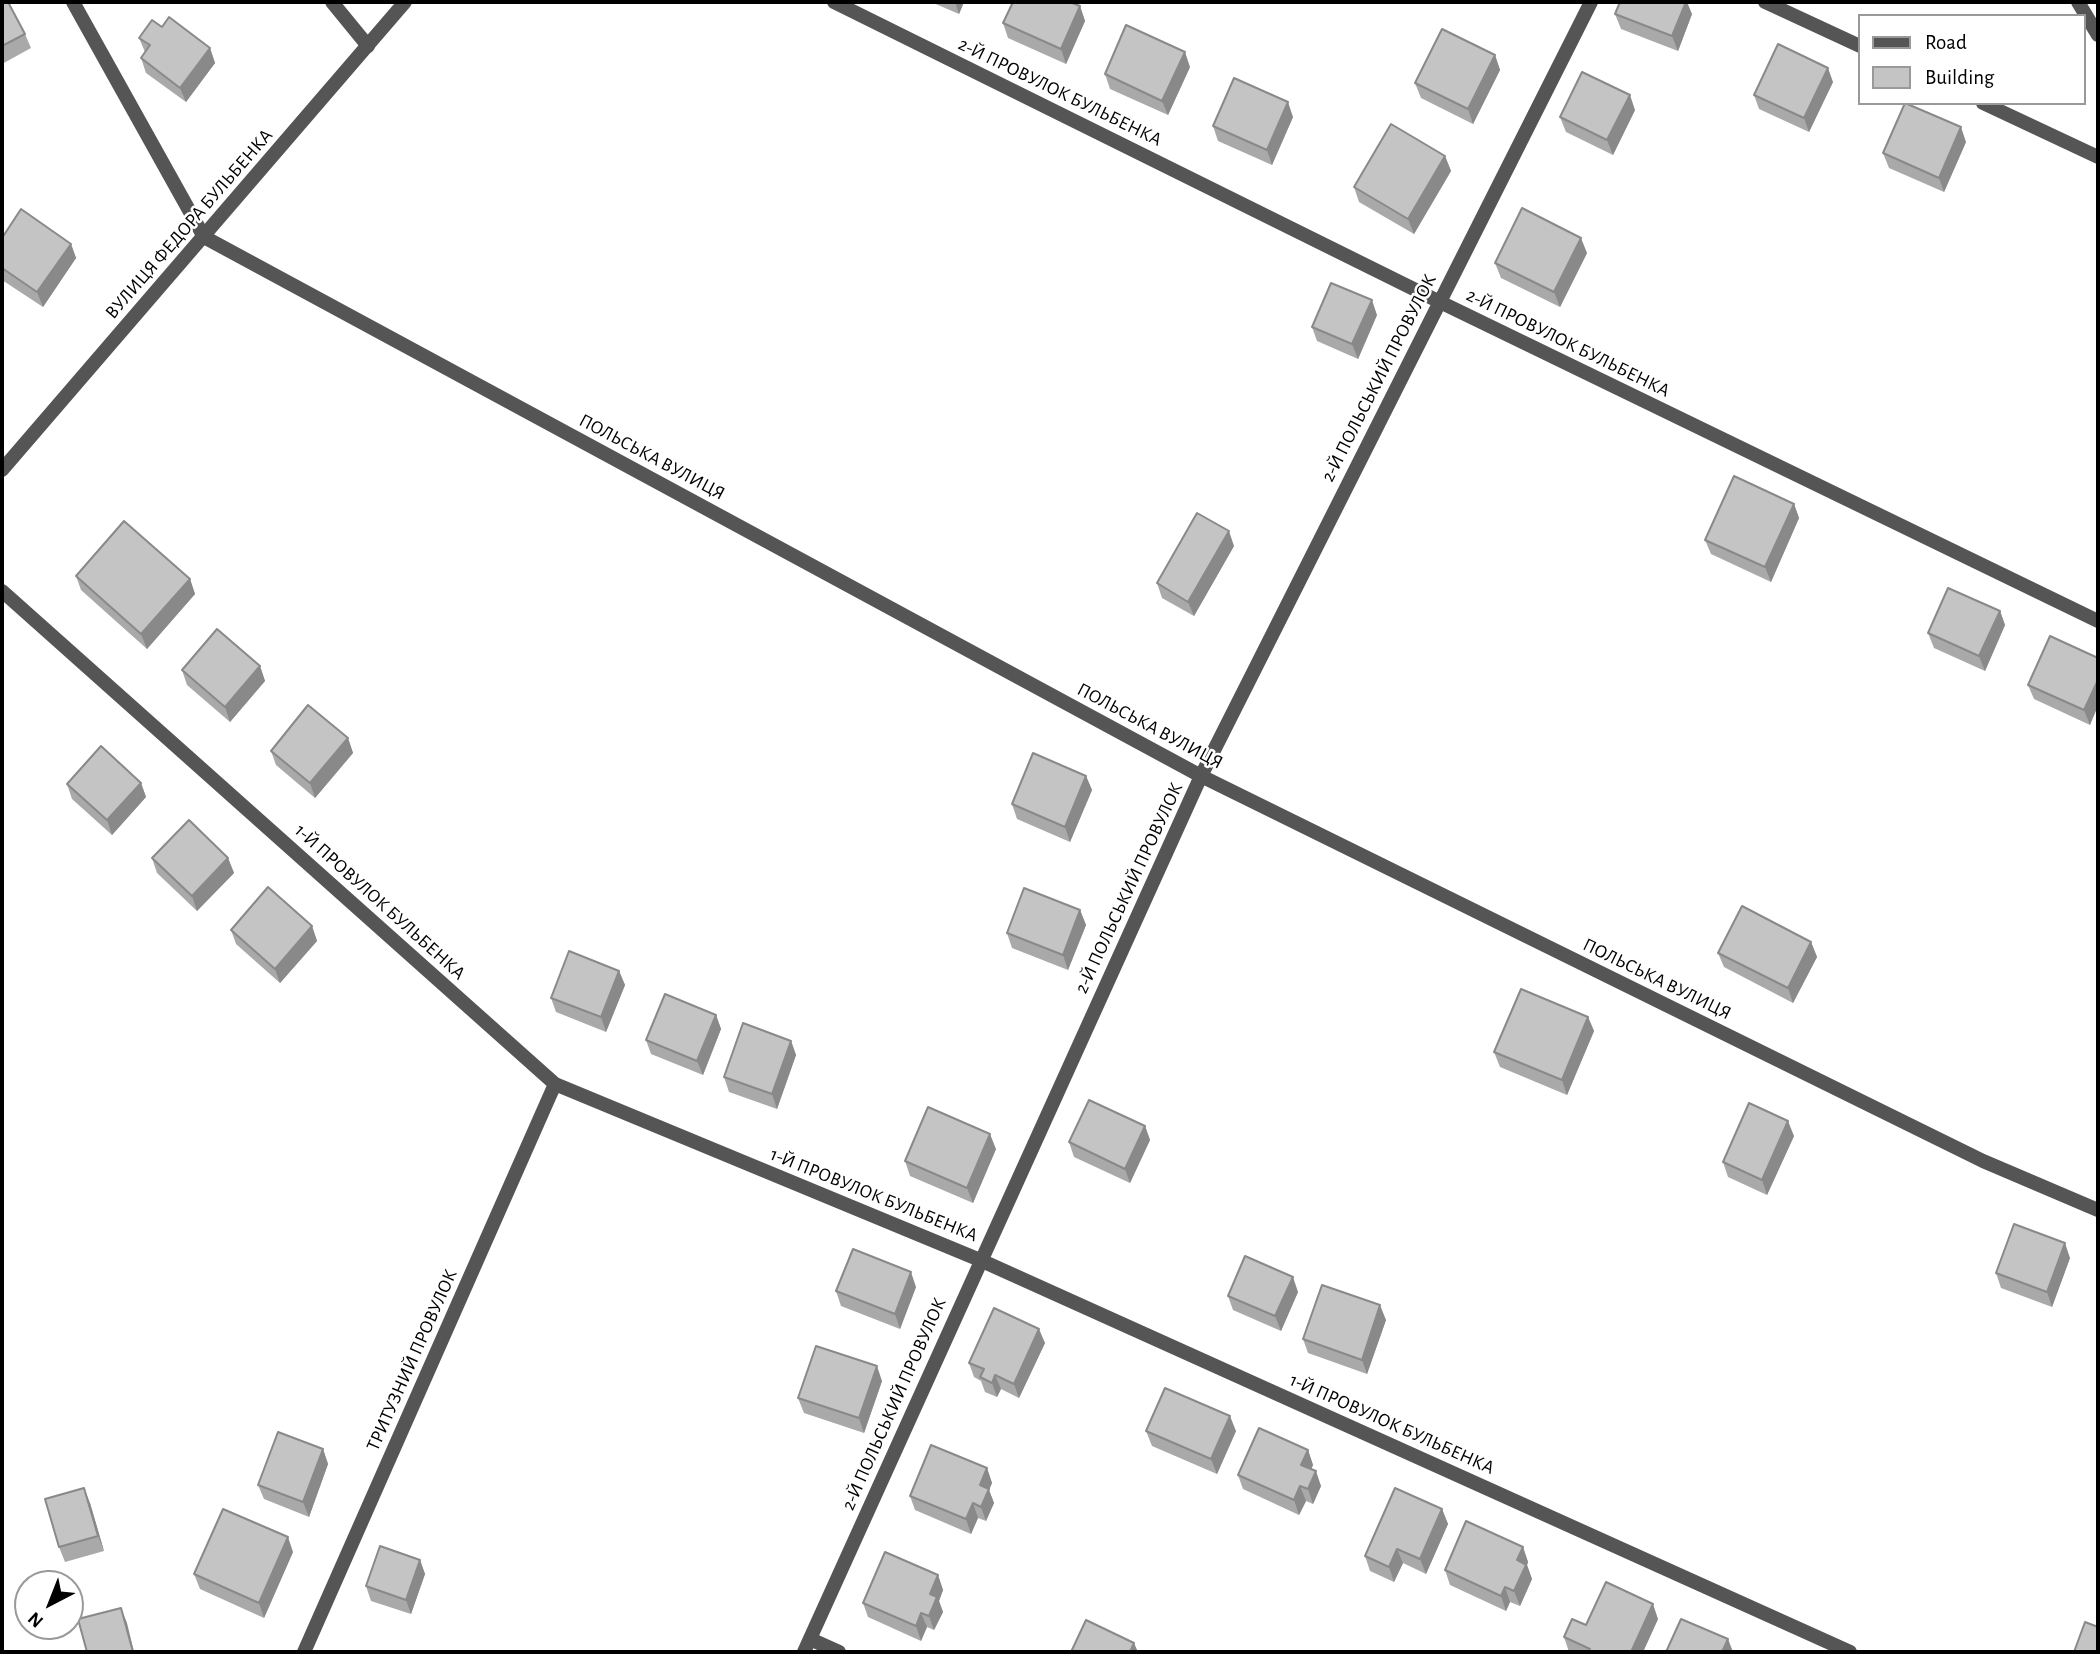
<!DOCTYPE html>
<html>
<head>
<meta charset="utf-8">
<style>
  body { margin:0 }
  #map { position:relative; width:2100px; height:1654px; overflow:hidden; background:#fff; font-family:"Alegreya Sans",sans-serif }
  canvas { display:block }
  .frame { position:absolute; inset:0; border:4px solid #000; pointer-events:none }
  .legend { position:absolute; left:1858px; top:14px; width:228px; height:91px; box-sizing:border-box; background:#fff; border:2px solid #999; margin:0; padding:9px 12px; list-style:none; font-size:21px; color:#000 }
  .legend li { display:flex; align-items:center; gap:14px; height:35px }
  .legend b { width:35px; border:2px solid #999 }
  .north { position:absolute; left:14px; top:1570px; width:70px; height:70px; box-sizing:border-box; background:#fff; border:2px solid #999; border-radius:50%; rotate:222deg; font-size:19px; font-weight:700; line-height:28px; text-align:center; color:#000 }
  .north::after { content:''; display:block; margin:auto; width:24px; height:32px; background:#000; clip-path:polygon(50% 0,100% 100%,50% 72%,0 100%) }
</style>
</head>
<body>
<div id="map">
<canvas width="2100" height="1654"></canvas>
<div class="frame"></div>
<ul class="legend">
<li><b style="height:9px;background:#555"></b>Road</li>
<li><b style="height:19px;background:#c4c4c4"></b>Building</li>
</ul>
<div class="north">N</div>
</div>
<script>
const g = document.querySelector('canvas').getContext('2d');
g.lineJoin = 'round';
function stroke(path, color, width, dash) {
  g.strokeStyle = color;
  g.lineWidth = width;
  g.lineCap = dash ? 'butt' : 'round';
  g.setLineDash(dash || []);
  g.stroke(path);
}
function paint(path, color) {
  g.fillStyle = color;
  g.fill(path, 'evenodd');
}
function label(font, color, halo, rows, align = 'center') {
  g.font = font + ' "Alegreya Sans",sans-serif';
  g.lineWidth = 5;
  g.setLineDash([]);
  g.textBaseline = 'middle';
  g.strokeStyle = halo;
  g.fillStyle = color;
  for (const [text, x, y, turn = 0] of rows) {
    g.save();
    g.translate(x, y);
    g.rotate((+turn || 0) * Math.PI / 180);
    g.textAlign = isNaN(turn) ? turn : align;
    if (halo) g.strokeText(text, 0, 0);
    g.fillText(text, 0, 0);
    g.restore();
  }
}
const minor = new Path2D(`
  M73 2 204 237 1201 776 1983 1161 2098 1210
  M332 2 368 46
  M834 2 1440 302 2098 621
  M1765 2 1860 46
  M2078 2 2098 35
  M1983 103 2098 157
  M2 591 555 1084 980 1260 1850 1652
  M810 1639 839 1652
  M304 1652 555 1084
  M804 1652 1201 776 1591 2`);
const tertiary = new Path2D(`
  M2 470 405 2`);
const wall = new Path2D(`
  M2 2 25 34 31 48 2 64Z
  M931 2H964L959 14Z
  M1080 6 1085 21 1066 64 1008 38 1003 23Z
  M1615 14H1692L1678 51 1621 29Z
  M162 27 210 48 215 63 186 102 146 73 141 58 145 52 139 38Z
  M1495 55 1500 70 1473 124 1421 98 1415 83Z
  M1190 67 1168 115 1110 89 1105 74Z
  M1833 82 1809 132 1759 109 1754 95Z
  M1635 110 1613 155 1566 132 1560 117Z
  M1293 117 1272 165 1218 141 1213 126Z
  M1966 142 1944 192 1889 168 1883 153Z
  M1445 156 1451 171 1414 234 1359 202 1354 187Z
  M2 238 71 244 76 258 43 307 2 280Z
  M1587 253 1560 307 1501 278 1495 263Z
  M1377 315 1358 359 1317 341 1312 327Z
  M1794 504 1799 518 1771 582 1711 554 1705 540Z
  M1234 546 1194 616 1162 598 1157 583Z
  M76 576 190 579 195 594 147 649 81 590Z
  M2000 611 2005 625 1985 671 1934 648 1928 633Z
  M2098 658 2090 725 2034 699 2028 685Z
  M260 666 265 681 230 722 187 685 182 670Z
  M348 738 353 753 315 798 276 765 271 751Z
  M1086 776 1092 790 1070 842 1017 819 1012 804Z
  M141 783 146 797 112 835 72 799 67 784Z
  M152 858H228L234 873 197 911 157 873Z
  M1080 910 1086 925 1068 970 1012 948 1007 933Z
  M312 926 317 941 280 983 236 944 231 930Z
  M1811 942 1817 957 1793 1003 1724 967 1718 953Z
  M619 971 625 985 606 1032 556 1012 551 998Z
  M716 1015 721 1029 703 1075 651 1054 646 1040Z
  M1588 1017 1594 1031 1567 1095 1500 1067 1494 1052Z
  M791 1041 796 1055 777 1109 729 1092 724 1077Z
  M1145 1126 1150 1140 1130 1183 1074 1157 1069 1142Z
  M1794 1136 1767 1195 1728 1177 1723 1162Z
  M996 1149 973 1203 910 1176 905 1161Z
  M2070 1258 2052 1307 2001 1288 1996 1273Z
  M916 1287 900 1329 841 1306 836 1291Z
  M1298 1292 1281 1331 1233 1310 1228 1296Z
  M1386 1320 1367 1374 1308 1353 1303 1339Z
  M1045 1343 1019 1398 1001 1389 997 1397 985 1392 981 1381 974 1377 969 1363Z
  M882 1381 864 1433 804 1413 798 1398Z
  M1146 1431H1236L1217 1474 1152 1446Z
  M323 1449 328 1464 309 1517 264 1499 258 1485Z
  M1308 1450 1313 1465 1311 1469 1321 1486 1313 1504 1306 1501 1299 1515 1243 1489 1238 1475Z
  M987 1468 992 1483 989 1490 994 1503 986 1521 978 1518 971 1534 915 1510 910 1496Z
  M90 1503 104 1551 65 1562 59 1547Z
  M1442 1509 1448 1524 1426 1574 1403 1563 1394 1582 1370 1571 1365 1556Z
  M1523 1547 1528 1562 1527 1565 1532 1579 1520 1606 1510 1602 1506 1611 1450 1585 1445 1570Z
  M293 1552 264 1618 200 1589 194 1574Z
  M420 1560 425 1574 411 1614 371 1601 366 1586Z
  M938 1575 943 1590 939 1601 943 1612 934 1630 927 1627 921 1641 868 1617 863 1603Z
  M1658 1619 1643 1652H1569L1564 1637 1586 1625Z`);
const shadedWall = new Path2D(`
  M955 2H964L959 14Z
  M1686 2H1687L1692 14 1678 51 1672 36Z
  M1080 6 1085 21 1066 64 1061 49Z
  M210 48 215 63 186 102 180 88Z
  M1185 52 1190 67 1168 115 1162 101Z
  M1495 55 1500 70 1473 124 1468 109Z
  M1828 68 1833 82 1809 132 1804 118Z
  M1630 95 1635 110 1613 155 1607 140Z
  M1288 102 1293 117 1272 165 1267 150Z
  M1961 127 1966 142 1944 192 1939 178Z
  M1445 156 1451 171 1414 234 1408 219Z
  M1581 238 1587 253 1560 307 1554 292Z
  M71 244 76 258 43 307 37 292Z
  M1372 300 1377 315 1358 359 1352 344Z
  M1794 504 1799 518 1771 582 1765 567Z
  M1229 531 1234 546 1194 616 1188 602Z
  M190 579 195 594 147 649 141 634Z
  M2000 611 2005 625 1985 671 1979 656Z
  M260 666 265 681 230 722 225 707Z
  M2098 680V706L2090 725 2084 710Z
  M348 738 353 753 315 798 310 783Z
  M1086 776 1092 790 1070 842 1065 827Z
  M141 783 146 797 112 835 107 820Z
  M228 858 234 873 197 911 192 896Z
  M1080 910 1086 925 1068 970 1063 955Z
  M312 926 317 941 280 983 275 969Z
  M1811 942 1817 957 1793 1003 1788 988Z
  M619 971 625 985 606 1032 601 1017Z
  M716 1015 721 1029 703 1075 697 1061Z
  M1588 1017 1594 1031 1567 1095 1562 1080Z
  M791 1041 796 1055 777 1109 772 1094Z
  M1788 1121 1794 1136 1767 1195 1762 1180Z
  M1145 1126 1150 1140 1130 1183 1125 1169Z
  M990 1134 996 1149 973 1203 967 1188Z
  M2065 1243 2070 1258 2052 1307 2047 1292Z
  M911 1272 916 1287 900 1329 895 1314Z
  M1293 1277 1298 1292 1281 1331 1275 1316Z
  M1380 1305 1386 1320 1367 1374 1362 1360Z
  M1039 1329 1045 1343 1019 1398 1014 1384Z
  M877 1366 882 1381 864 1433 859 1418Z
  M995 1375 1001 1389 997 1397 992 1383Z
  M1230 1416 1236 1431 1217 1474 1211 1459Z
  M323 1449 328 1464 309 1517 303 1502Z
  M1308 1450 1313 1465 1307 1479 1301 1465Z
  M987 1468 992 1483 989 1490 994 1503 986 1521 981 1507 980 1485Z
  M1316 1471 1321 1486 1313 1504 1308 1489Z
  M1300 1486 1306 1501 1299 1515 1294 1500Z
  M84 1488 90 1503 104 1551 98 1536Z
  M973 1503 978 1518 971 1534 966 1519Z
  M1442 1509 1448 1524 1426 1574 1420 1559Z
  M288 1537 293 1552 264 1618 259 1603Z
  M1523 1547 1528 1562 1527 1565 1532 1579 1520 1606 1514 1591 1517 1560Z
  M1397 1549 1403 1563 1394 1582 1389 1567Z
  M420 1560 425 1574 411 1614 406 1600Z
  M938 1575 943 1590 939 1601 943 1612 934 1630 929 1616 930 1594Z
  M1505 1587 1510 1602 1506 1611 1501 1596Z
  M1653 1604 1658 1619 1643 1652H1631Z
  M121 1608 127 1623 134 1652H133Z
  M921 1613 927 1627 921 1641 916 1626Z
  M1728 1639 1733 1652H1722Z
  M1134 1643 1138 1652H1130Z`);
const building = new Path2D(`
  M2 2H8L25 34 2 46Z
  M1013 2H1070L1080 6 1061 49 1003 23Z
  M1620 2H1686L1672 36 1615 14Z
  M169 17 210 48 180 88 141 58 150 45 139 38 152 20 162 27Z
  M1126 25 1185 52 1162 101 1105 74Z
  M1442 29 1495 55 1468 109 1415 83Z
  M1778 44 1828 68 1804 118 1754 95Z
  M1582 72 1630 95 1607 140 1560 117Z
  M1234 78 1288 102 1267 150 1213 126Z
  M1905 103 1961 127 1939 178 1883 153Z
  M1391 124 1445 156 1408 219 1354 187Z
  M1522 208 1581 238 1554 292 1495 263Z
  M21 209 71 244 37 292 2 268V238Z
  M1331 283 1372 300 1352 344 1312 327Z
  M1734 476 1794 504 1765 567 1705 540Z
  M1197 513 1229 531 1188 602 1157 583Z
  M124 521 190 579 141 634 76 576Z
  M1948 588 2000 611 1979 656 1928 633Z
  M217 629 260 666 225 707 182 670Z
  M2050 636 2098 658V680L2084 710 2028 685Z
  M308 705 348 738 310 783 271 751Z
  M101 746 141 783 107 820 67 784Z
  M1033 753 1086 776 1065 827 1012 804Z
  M189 820 228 858 192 896 152 858Z
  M268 887 312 926 275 969 231 930Z
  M1024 888 1080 910 1063 955 1007 933Z
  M1742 906 1811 942 1788 988 1718 953Z
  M569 951 619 971 601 1017 551 998Z
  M1521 989 1588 1017 1562 1080 1494 1052Z
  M665 994 716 1015 697 1061 646 1040Z
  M743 1023 791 1041 772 1094 724 1077Z
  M1089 1100 1145 1126 1125 1169 1069 1142Z
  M1749 1103 1788 1121 1762 1180 1723 1162Z
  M928 1107 990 1134 967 1188 905 1161Z
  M2014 1224 2065 1243 2047 1292 1996 1273Z
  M853 1249 911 1272 895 1314 836 1291Z
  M1245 1256 1293 1277 1275 1316 1228 1296Z
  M1322 1285 1380 1305 1362 1360 1303 1339Z
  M994 1308 1039 1329 1014 1384 995 1375 992 1383 980 1377 984 1369 969 1363Z
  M816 1346 877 1366 859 1418 798 1398Z
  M1165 1388 1230 1416 1211 1459 1146 1431Z
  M1259 1428 1308 1450 1301 1465 1316 1471 1308 1489 1300 1486 1294 1500 1238 1475Z
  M278 1432 323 1449 303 1502 258 1485Z
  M931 1445 987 1468 980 1485 989 1489 981 1507 973 1503 966 1519 910 1496Z
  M84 1488 98 1536 59 1547 45 1499Z
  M1395 1488 1442 1509 1420 1559 1397 1549 1389 1567 1365 1556Z
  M223 1509 288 1537 259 1603 194 1574Z
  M1466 1521 1523 1547 1517 1560 1526 1565 1514 1591 1505 1587 1501 1596 1445 1570Z
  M380 1546 420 1560 406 1600 366 1586Z
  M885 1552 938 1575 930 1594 937 1597 929 1616 921 1613 916 1626 863 1603Z
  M1606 1582 1653 1604 1631 1652H1588L1590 1649 1564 1637 1572 1619 1586 1625Z
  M121 1608 133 1652H87L78 1619Z
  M1681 1619 1728 1639 1722 1652H1723H1666Z
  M1086 1620 1134 1643 1130 1652H1071Z
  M2085 1622 2098 1627V1652H2074Z`);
const streetNames = [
  ["2-Й ПРОВУЛОК БУЛЬБЕНКА",1060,92,26],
  ["ВУЛИЦЯ ФЕДОРА БУЛЬБЕНКА",189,224,-49],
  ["2-Й ПРОВУЛОК БУЛЬБЕНКА",1568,343,26],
  ["2-Й ПОЛЬСЬКИЙ ПРОВУЛОК",1379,378,-63],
  ["ПОЛЬСЬКА ВУЛИЦЯ",652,457,28],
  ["ПОЛЬСЬКА ВУЛИЦЯ",1150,726,28],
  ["2-Й ПОЛЬСЬКИЙ ПРОВУЛОК",1129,888,-65],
  ["1-Й ПРОВУЛОК БУЛЬБЕНКА",380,902,42],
  ["ПОЛЬСЬКА ВУЛИЦЯ",1657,979,26],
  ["1-Й ПРОВУЛОК БУЛЬБЕНКА",874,1195,22],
  ["ТРИТУЗНИЙ ПРОВУЛОК",412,1360,-66],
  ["2-Й ПОЛЬСЬКИЙ ПРОВУЛОК",894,1404,-66],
  ["1-Й ПРОВУЛОК БУЛЬБЕНКА",1392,1424,24]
];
stroke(minor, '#555', 14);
stroke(tertiary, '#555', 14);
paint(wall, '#a9a9a9');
paint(shadedWall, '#898989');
paint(building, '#c4c4c4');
stroke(building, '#898989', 2);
label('19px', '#000', '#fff', streetNames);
</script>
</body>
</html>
